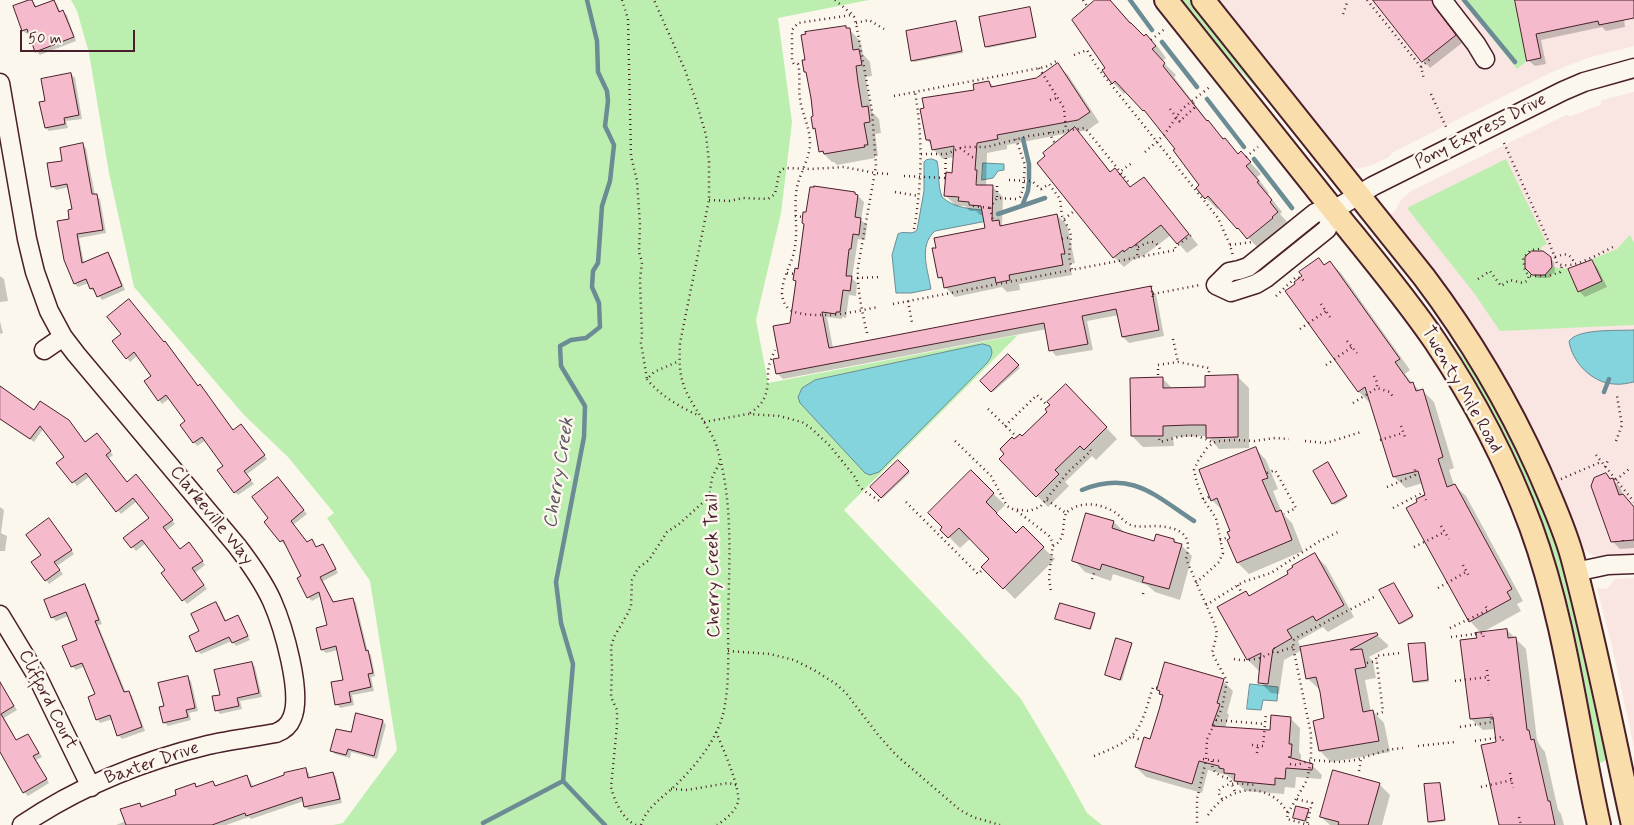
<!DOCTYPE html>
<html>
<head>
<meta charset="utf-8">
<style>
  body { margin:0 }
  #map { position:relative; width:1634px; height:825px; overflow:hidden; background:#fbf7ec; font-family:Mynerve,sans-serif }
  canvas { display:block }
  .scale { position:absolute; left:20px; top:30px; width:115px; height:22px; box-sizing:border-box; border:2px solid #4a1f2b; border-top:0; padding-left:6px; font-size:15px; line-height:18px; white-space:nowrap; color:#4a1f2b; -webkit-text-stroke:4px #fbf7ec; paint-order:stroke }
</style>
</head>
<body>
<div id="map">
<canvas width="1634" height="825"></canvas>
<div class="scale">50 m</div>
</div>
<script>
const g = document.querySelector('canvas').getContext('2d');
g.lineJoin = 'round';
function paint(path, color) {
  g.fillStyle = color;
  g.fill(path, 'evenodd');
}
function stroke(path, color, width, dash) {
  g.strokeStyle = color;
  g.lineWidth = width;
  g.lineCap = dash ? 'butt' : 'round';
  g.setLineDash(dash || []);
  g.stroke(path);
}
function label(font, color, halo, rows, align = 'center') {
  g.font = font + ' Mynerve,sans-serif';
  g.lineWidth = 5;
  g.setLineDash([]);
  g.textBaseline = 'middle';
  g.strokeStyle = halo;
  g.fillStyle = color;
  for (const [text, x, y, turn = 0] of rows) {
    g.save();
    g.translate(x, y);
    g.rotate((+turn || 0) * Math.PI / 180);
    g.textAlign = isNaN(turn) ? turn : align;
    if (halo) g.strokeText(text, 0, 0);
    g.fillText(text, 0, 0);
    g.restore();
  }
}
const built = new Path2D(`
  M1216 0H1462L1517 69 1515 0H1634V46L1587 58 1552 72 1393 152 1389 157 1372 165 1356 169 1345 162Z
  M1634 92V554L1594 556 1584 550 1580 545 1387 216 1395 211 1401 200 1411 191 1566 115 1571 116 1600 105 1602 100Z
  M1634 578V747L1612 646 1597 588 1607 589 1615 579Z`);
const green = new Path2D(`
  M71 0H869L778 18 792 122 781 213 756 320 768 383 1018 335 844 510 964 636 1021 699 1065 773 1087 813 1102 825H333L343 823 397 750 370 581 327 518 334 513 288 457 244 415 134 287 109 173 89 53 77 11Z
  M1179 0H1191L1329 174H1327L1265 97 1210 39Z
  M1462 0H1515L1527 61 1517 69Z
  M1506 159 1547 244 1541 247V250L1551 257 1552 267 1568 269 1617 249 1630 235 1634 243V325L1500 331 1474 293 1407 208Z
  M1318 220 1321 223 1254 277 1233 282 1234 279C1239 278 1245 277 1249 275 1271 265 1300 237 1318 220Z
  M1370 238 1479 378 1493 400 1542 503 1561 555 1573 595 1608 757 1603 762 1598 763 1595 761 1556 571Z`);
const water = new Path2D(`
  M932 159 937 161C940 174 937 183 942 197 954 208 969 209 985 210L987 221 935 231C918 246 928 270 931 289L911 293H896L892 255 898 234C904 230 912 236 917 230L924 191V162L926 160Z
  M983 163 1004 164V170L998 171 993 178 982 180Z
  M1634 330V382C1628 383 1621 385 1614 384 1592 383 1572 362 1569 341 1579 328 1619 331 1634 330Z
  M983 344 990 346C994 353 991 357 987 363L879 472 870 475 865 473 800 403 798 397 802 388 815 380Z
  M1250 684 1278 687 1277 701 1263 700 1261 710 1247 709Z`);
const shadow = new Path2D(`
  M32 0 37 7 54 1 57 4 61 13 63 12 67 15 76 41 40 55 36 51 29 33 27 34 23 31Z
  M1097 0H1110L1144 37 1146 36 1158 47 1166 58 1162 61 1176 75 1174 77 1210 124 1239 155 1241 153 1261 174 1257 177 1269 193 1268 194 1282 212 1280 214 1289 224 1259 249 1220 207 1217 209 1206 198 1201 185 1177 149 1155 122 1127 92 1124 94 1113 83 1107 68Z
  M1374 0H1434L1439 7 1441 15 1462 43 1430 68Z
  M1517 0H1634V17L1624 19 1625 27 1606 31 1602 27 1541 40 1546 64 1535 66 1528 60Z
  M1030 8 1036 38 988 48 986 46Z
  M956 23 963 53 914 62 912 61Z
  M849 29 860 41 863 54 870 62 872 76 866 77 868 94 872 112 879 119 881 133 875 134 878 156H875V158L837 165 834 162H832L821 151 817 131 814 128 815 117 808 74 805 71 806 61Z
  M1058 65 1068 75 1099 122 1088 130 1078 132 1111 172 1115 170 1131 188 1153 189 1198 245 1187 253 1171 235 1142 257 1141 256 1135 260 1134 259 1124 267 1114 257 1069 133 1007 145V149L987 153 986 186 993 187 1003 197 1002 225 1003 226 1057 215 1067 225 1075 263 1070 264 1072 275 1019 284 1020 290 1007 292 1002 287 955 297 945 287 944 282 939 277 987 229 984 215H980L976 211H970L965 206H956L945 195 953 174 954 157 943 159 933 149 932 145 927 140 975 91 989 82 994 87 1036 79Z
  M71 74 75 78 82 119 66 121 68 128 49 131 46 128V102Z
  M83 145 86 148 95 195 100 199 106 233 79 238 84 263 108 254 111 257 125 290 102 300 96 292H95L91 289 89 283 78 287 75 284 71 220 73 210 69 187 56 190 52 186 64 162Z
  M855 193 864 202 861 220 867 225 865 240 858 239 852 278 857 283 856 296 849 295 846 318 842 317V319L827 317 833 348 1150 288 1156 294 1164 336 1129 343 1123 337 1119 315 1087 321 1093 350 1056 356 1051 350 1047 329 783 379 777 373 791 324 797 283 794 280 799 270Z
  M1550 258 1554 262 1555 271 1549 278H1537L1526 268Z
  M1319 259 1325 266 1330 262 1341 273 1410 370 1405 374 1413 384 1420 391 1422 390 1434 402 1454 468 1449 470 1454 485 1466 496 1523 601 1517 604 1521 611 1481 633 1470 621 1419 503 1426 495 1423 483 1406 488 1394 477 1371 402 1370 403 1358 391 1297 284Z
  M1591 261 1597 267 1607 287 1585 297 1579 291 1570 270Z
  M0 276 4 279 8 301 0 302Z
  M0 321 3 333 0 334Z
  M123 334 198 387 200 385 233 431 241 425 245 429 267 459 246 475 254 484 238 495 235 492 225 466 206 440 197 446 194 442 186 422 170 398 162 404 145 381 153 376 138 355 130 362 127 358Z
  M1008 356 1020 368 993 392 982 381Z
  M1237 376 1249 388V448L1219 449 1208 436 1173 437 1174 446 1143 447 1132 436 1162 378 1173 389 1207 388Z
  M1077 397 1117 439 1096 460 1092 456 1065 482 1069 486 1048 507 1001 459 1014 441 1022 438Z
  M15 398 86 443 100 438 113 455 108 459 127 483 140 479 175 524 166 531 180 550 192 547 205 565 195 573 207 589 187 604 163 573 167 570 146 543 136 551 125 538 151 518 137 501 121 514 90 476 77 486 58 463 65 457 43 429 34 442 5 422Z
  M1255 448 1266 460 1278 489 1273 491 1282 513 1292 523 1303 551 1249 574 1238 563 1228 540 1231 539 1232 532 1224 512 1212 500Z
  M898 462 910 473 883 498 872 487Z
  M1329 465 1347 498 1335 505 1333 503Z
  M971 472 1005 505 996 514 1016 535 1023 528 1055 559 1015 599 983 567 991 559 971 538 960 548 942 530Z
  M1606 474 1620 487 1623 495 1634 507V548L1620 549 1612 541Z
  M281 482 307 514 293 525 307 543 311 540 317 548 322 545 326 549 338 573 323 581 334 603 353 599 356 603 368 652 371 655 375 676 371 677 374 691 352 695 354 705 340 708 337 704 344 681 338 650 326 653 322 650 328 626 321 596 312 601 308 597 303 576 286 544 285 545 281 541 266 522 270 519Z
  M0 507 4 510 1 533 7 536 5 551H0Z
  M1087 514 1114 522 1126 534 1155 542 1174 540 1181 545 1192 556 1180 600 1155 592 1147 585 1113 574 1111 581 1085 572 1074 560Z
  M52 524 74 554 57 566 63 574 49 584 33 562 42 556Z
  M1315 555 1326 566 1354 617 1328 632 1323 627 1298 641 1301 648 1376 634 1388 645V647L1369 657 1373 662 1376 678 1365 680 1371 712 1373 711 1384 723 1390 752 1331 762 1320 751 1326 719 1320 689H1319L1307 678 1302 650 1284 660 1279 694 1271 693 1260 682 1261 670 1259 671 1248 660 1218 608 1246 593 1250 597 1290 574Z
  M85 586 88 589 102 624 98 625 126 693 129 692 132 696 145 731 122 739 118 735 113 719 100 723 97 719V695L85 666 76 670 72 666 78 641 68 616 56 621 52 617Z
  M1395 586 1413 618 1401 624 1400 623Z
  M216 604 220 607 226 621 238 616 241 620 250 640 236 646 232 641 201 654 197 651 201 632Z
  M1094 614 1095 616 1091 630 1056 619Z
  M1507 630 1526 649 1537 740 1541 747 1545 752 1558 810 1561 814 1564 825H1500L1496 729 1483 730 1471 719 1479 639Z
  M1131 644 1132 645 1122 681 1108 676 1106 675Z
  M1425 644 1426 645 1429 682 1415 683 1414 681Z
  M252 663 255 667 262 697 240 701 242 709 220 714 217 710 221 696Z
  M187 678 191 681 198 711 189 713 191 720 168 726 164 722 165 707Z
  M1223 681 1233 691 1227 713 1229 715 1225 728 1271 731 1290 718 1300 728 1299 752 1301 755V762L1312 765 1322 775 1321 779 1296 777 1295 788 1285 787 1284 794 1246 791 1227 775 1208 770 1202 793 1146 777 1136 767 1151 740 1163 697 1158 690Z
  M3 688 17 710 4 718 17 741 28 735 31 739 42 757 36 760 49 783 28 796 24 792 0 750V690Z
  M383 721 386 725 377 759 351 752 350 758 335 754 332 751 352 734Z
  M305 769 309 773 310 778 333 773 336 777 342 803 309 810 305 807 304 801 251 819 249 817 226 825H116L126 821 140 804 143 807 178 796 195 785 198 787 213 782 216 786 247 777 250 780 253 787Z
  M1379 784 1390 795 1382 825H1330L1321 817Z
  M1440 784 1441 785 1445 821 1430 823 1429 821Z
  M1308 810 1309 812 1307 822 1295 818Z`);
const stream = new Path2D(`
  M587 0 597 41 598 72 607 91 608 101 605 126 614 145 610 181 602 206 598 263 593 271 592 287 599 303 600 327 586 338 571 340 560 346 561 366 585 406 584 437 556 582 561 623 573 664 563 781 605 825
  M1130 0 1152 30
  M1464 0 1515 62
  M1162 42 1197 87
  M1207 99 1244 147
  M1023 139 1029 164V179
  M1254 159 1292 208
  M1022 206 1028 191 1029 182
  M998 214 1045 198
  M1604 392 1609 379
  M1082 490C1132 470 1154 495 1194 521
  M483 823 563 781`);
const building = new Path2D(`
  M29 0H32L35 7 54 0 59 12 63 10 74 37 35 52 27 29 22 31 13 6Z
  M1095 0H1110L1130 23H1131L1144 36 1146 34 1156 46 1152 49 1165 63 1163 66 1207 121 1208 120 1223 139 1225 138 1238 154 1241 151 1251 162 1246 166 1259 181 1257 182 1272 200 1270 202 1278 212 1272 217 1273 218 1247 239 1238 228 1237 229 1208 196 1205 199 1200 193 1196 188 1199 185 1173 150 1175 149 1144 110 1143 111 1115 81 1112 84 1102 70 1105 68 1072 20Z
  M1373 0H1432L1434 6 1456 35 1422 62Z
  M1515 0H1634V18L1599 25 1598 21 1536 34 1541 58 1527 61Z
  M1030 7 1036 37 985 47 979 17Z
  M956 21 962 51 911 61 906 31Z
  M846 26V28H850L853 50 859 49 862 65 856 66 858 82 862 107 868 106 870 122 864 123 868 145H864L865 147 824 154 823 151 819 152 815 128 813 129 811 117 813 116 811 98 806 72H804L802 60H805L801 35 806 34 805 32Z
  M1058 63 1090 112 1078 120 997 135 998 139 977 143 975 170H977L976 185H993L992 221 999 220 1000 226 1057 214 1065 254H1061L1063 265 1009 275 1010 280 996 283 995 277 944 288 942 277 938 278 932 248H936L934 238 985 228 981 206 969 205V202L958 201 959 197 944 196 946 172 952 173 954 146 932 150 930 140H926L920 109 924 108 922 98 974 90 973 84 989 81 991 87 1036 78Z
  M71 73 79 115 64 118 65 124 45 128 39 102 45 101 41 79Z
  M1075 127 1110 172 1115 168 1130 187 1144 177 1189 234 1177 244 1161 225 1131 248 1130 247 1124 252 1123 250 1113 258 1037 163 1045 156 1043 153Z
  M83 143 92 194H97L103 230 77 234 82 263 108 252 122 286 97 297 93 288 90 289 86 279 74 284 64 260 57 221 69 219 68 210 72 209 67 184 51 187 47 163 62 161 60 148Z
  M814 186 855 192V194L858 195 855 217 861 218 859 235 853 234 851 249H849L846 276H852L850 291 843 290 840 312H836V314L822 312 829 348 1151 286 1159 330 1122 337 1116 309 1082 316 1088 344 1049 351 1044 323 776 374 773 359 779 358 773 326 790 323 796 281 793 280 795 268 798 269 804 224 802 223 803 212H806L810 187H814Z
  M1532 251H1543L1551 257 1552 267 1545 275H1532L1525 268V257Z
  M1319 258 1324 265 1330 261 1400 359 1395 362 1410 383 1413 382 1416 391 1423 389 1443 457 1438 459 1447 487 1455 484 1512 589 1507 592 1511 599 1469 622 1406 508 1417 502 1416 499 1425 495 1418 471 1393 477 1365 387 1358 392 1285 291 1295 284 1294 282 1302 276 1299 272Z
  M1592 260 1602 281 1578 292 1568 269Z
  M129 299 164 342 165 341 198 386 200 384 233 430 241 424 265 455 244 471 251 480 234 493 217 470 223 466 202 437 193 443 180 425 185 421 166 395 158 401 144 381 151 376 134 352 126 359 112 341 121 334 107 317Z
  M1008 354 1019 365 991 392 980 381Z
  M1238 375V437L1206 438V425H1189L1163 426V436H1131L1130 378 1163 377V388L1205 387V376Z
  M1066 384 1107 427 1084 450 1080 446 1055 470 1059 474 1036 497 999 459 1004 454 1000 449 1012 437 1014 439 1020 434 1022 436 1047 412 1045 409 1050 405 1047 402Z
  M0 386 34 410 40 401 69 420 85 442 97 433 111 451 106 455 127 482 136 474 173 520 163 527 180 549 189 542 203 561 192 568 204 585 182 601 161 573 165 570 142 540 131 548 123 538 149 518 133 498 116 512 86 473 72 483 56 463 64 457 40 426 30 439 0 419Z
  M1256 447 1268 478 1262 480 1276 512 1281 510 1292 540 1237 563 1227 540 1230 538 1227 532 1230 531 1217 498 1211 501 1199 470Z
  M898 460 909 471 881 498 870 487Z
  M1328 462 1347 496 1332 504 1313 471Z
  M971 470 994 493 986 502 997 513H996L1016 533 1023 526 1044 547 1003 589 981 567 989 559 959 528 948 538 940 530 942 527 928 513Z
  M1606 473 1610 479 1613 478 1619 495 1623 494 1634 507V540L1611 542 1591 486 1594 478Z
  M278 477 304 510 291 521 307 542 312 539 316 547 323 544 336 569 320 577 333 602 353 598 366 651 368 650 373 673 368 674 371 687 349 692 351 702 335 705 331 682 343 680 336 646 321 650 316 628 327 625 319 592 307 598 297 578 301 576 283 540 280 542 264 522 268 518 252 497Z
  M1086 513 1114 521 1112 528 1127 533 1154 541 1156 534 1174 539V542L1182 544 1169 589 1142 582 1144 577 1102 564 1100 570 1072 561Z
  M49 518 72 550 54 562 60 570 45 581 31 562 41 555 26 535Z
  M1315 553 1344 605 1316 621 1313 616 1287 630 1292 638 1273 649 1268 684 1258 683 1261 653 1247 660 1217 607 1246 591 1249 596 1288 574 1287 571 1293 567 1292 566Z
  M1394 583 1413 616 1399 624 1379 590Z
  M85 584 99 620 95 621 124 692 129 691 142 727 117 736 110 715 96 720 88 697 95 694 82 663 71 667 62 646 77 640 66 612 51 618 44 600Z
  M216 602 225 621 238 615 248 636 232 643 229 637 196 652 189 636 199 631 191 614Z
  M1060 603 1095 613 1090 629 1055 619Z
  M1507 629 1508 638 1516 637 1527 730H1529L1531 740 1534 739 1548 801H1550L1555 825H1499L1481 745 1496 742 1493 717 1470 719 1460 640 1477 638 1475 633Z
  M1377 633 1378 635 1350 650 1362 649 1366 667 1355 669 1363 712 1373 710 1379 741 1319 751 1313 721 1324 718 1320 692 1316 677 1306 679 1300 647Z
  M1116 638 1132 643 1120 680 1105 675Z
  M1425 643 1428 680 1413 682 1408 644Z
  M252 662 259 693 237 698 239 706 215 711 212 696 220 695 214 670Z
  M1165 662 1224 679 1217 703 1220 704 1212 726 1270 730 1271 715 1291 717 1289 744H1292L1291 757H1288L1313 764 1312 770 1286 768 1285 779 1275 778V785L1234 781 1235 774 1224 773V769L1219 768V766L1199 761 1192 784 1135 767 1144 737 1150 739 1159 710 1163 695 1159 694 1160 691 1157 690Z
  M188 676 195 708 186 710 188 717 163 723 159 707 164 706 158 683Z
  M0 682 14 706 1 714 16 740 28 734 39 753 33 756 47 779 23 793 0 752Z
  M356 713 383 720 374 756 348 749 346 755 330 751 336 729 351 732Z
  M306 768 308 778 333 772 340 799 304 807 302 797 246 816 245 813 212 825H126L120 809 140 803 141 807 176 795 175 790 195 783 196 787 213 781 215 786 247 775 251 787 284 775V773Z
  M1333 770 1380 783 1368 825H1338L1339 822 1320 817Z
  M1440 783 1445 820 1428 822 1424 784Z
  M1296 806 1309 809 1305 821 1293 818Z`);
const path = new Path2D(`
  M622 0 628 19 631 156 637 181 640 225 639 252 642 262 640 280 642 336 641 343 647 379 654 372 679 361
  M835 0 853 15
  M1083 0 1087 6
  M1367 0 1421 67 1424 79
  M1343 14 1348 0
  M856 23 869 20 884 29
  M1151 40 1166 28
  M1074 55 1087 50 1097 67 1218 218 1230 245 1233 256
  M1421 67 1430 59
  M1039 68 1064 108 1066 130
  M1431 94 1446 127
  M894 96 1045 67 1050 65 1058 60
  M1050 100 1058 98
  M1170 109 1181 123
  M1179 122 1194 108 1193 100
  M1050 132 1052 139 1055 143
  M1504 143 1549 242 1557 263C1570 272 1602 252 1615 246
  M960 148 972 157 977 158
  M1145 152 1164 135 1182 109 1211 86
  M921 154H946L963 147H987L1029 136 1085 128 1130 184
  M1246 157 1258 147
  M1120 175 1121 171 1132 163
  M904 176 945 178 946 154
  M1009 180 1032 181 1041 189 1049 184 1060 199 1062 216 1070 231 1071 237 1069 257 1072 270
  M997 186V198L1016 199 1020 197 1023 189 1025 165 1016 139
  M895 192 919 196
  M709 200 729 201 743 198 768 199 775 194 779 174 781 170 785 168 811 169 844 167 875 173 889 174
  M973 206 990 208
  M990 208 993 221
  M990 208 997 198
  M795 216 803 217
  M1064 219 1073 212
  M914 229C922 183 923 138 915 92
  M1062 239 1071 237
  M1136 245 1138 247 1137 257
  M1230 245 1252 242
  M1138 247C1149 242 1156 237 1161 252
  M1539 249 1531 250 1523 258 1525 271 1529 276H1549L1560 272 1562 266
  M1555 257C1566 253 1570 253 1575 264
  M787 273 794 274
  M857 278 881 277
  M1478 279 1490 271 1501 286 1510 280 1523 283 1527 281 1529 276
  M1151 286 1153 298
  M1153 294 1200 285
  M1276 296 1296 277 1301 278 1304 281
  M908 301 912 323
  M893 304 1176 250 1175 247 1191 235
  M1321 304 1330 317
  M1300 329 1326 311
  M867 333C862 311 857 289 858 267L876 166 872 111 856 23 854 17 851 15 798 23 792 30V61L794 64H798C801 76 798 87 800 99 802 114 810 127 810 143 810 158 800 173 797 187 793 209 799 231 794 252 790 269 774 291 787 307 793 316 820 315 831 315 846 314 862 310 878 307
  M1173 339 1178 362
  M1347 341 1357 353
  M1326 365 1352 347
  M1158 375V365L1178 362 1209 368V374
  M1374 376 1377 382V388
  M647 379C658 394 681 408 698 415
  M1353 403 1377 388 1390 392 1393 397
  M988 409 1017 437
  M750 413C766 403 768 391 768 374 768 365 772 357 775 350
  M704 422 748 414 779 416 802 422 812 429 830 446 855 477 859 486 863 490 881 502
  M1005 426 1037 395 1048 406
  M1401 426 1406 440
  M1159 439 1160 442C1180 437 1192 430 1213 443
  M1380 440 1403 433
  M955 441 991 476 1007 506 1013 509 1029 511 1040 507 1068 472 1091 451 1089 448
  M1305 441 1326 443 1361 432
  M1616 441 1622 425 1617 396
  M1596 455 1634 502
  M1605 467 1609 458
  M1267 473 1275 470 1296 508 1284 514
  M1561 479 1601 462
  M1616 480 1629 469
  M1387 487 1415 475V468
  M1203 499 1209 497
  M1047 500 1066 513C1080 500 1101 503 1116 513 1121 517 1125 523 1131 525 1140 528 1149 526 1158 526 1181 528 1193 535 1186 559L1215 625 1217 634 1212 653 1227 681 1222 708 1207 739 1206 760 1197 799V825
  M906 502 978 574 981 571
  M1393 508 1422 493 1426 500
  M1017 511 1043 531 1049 536 1053 543 1049 578 1051 592
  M1441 526 1449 539
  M1220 540 1229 537
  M1623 540V545
  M1053 546C1067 539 1061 526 1066 513
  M1414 547 1445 532
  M1463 565 1470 578
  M1092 579 1094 573
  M1196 583 1219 562 1223 553 1216 518 1203 499 1197 483 1194 470 1198 461 1207 448 1213 443 1218 441 1235 440 1254 441 1275 438 1289 439
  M1238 585 1241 592
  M1438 588 1466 572
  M1143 594 1144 589
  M1206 605 1243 582 1271 573 1318 542 1338 532
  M1450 628 1488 610 1484 604
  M1451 637 1483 633 1484 640
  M1274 648 1278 652 1293 647
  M728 651 770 654 794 660 814 670 836 684 846 693 879 736 896 755 960 810 973 817 1000 825
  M1234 659C1247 662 1264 659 1275 650
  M1367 663 1377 661
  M1487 670 1489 685
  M1455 681 1488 677
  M1377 714 1383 712 1376 656 1400 653
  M1216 720 1265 724
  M1460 727 1492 722 1491 714
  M716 732C722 746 741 789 738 802 735 812 725 820 717 825
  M1133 737 1141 740
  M1475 741 1502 737 1504 744
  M1252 745 1263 746 1266 713
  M1418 746 1455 742
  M1257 753 1258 745
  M1094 756C1140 738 1139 732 1153 687L1157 688
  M1203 759 1219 761
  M1212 761C1211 773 1220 776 1230 779L1235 792
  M1290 764 1297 765 1311 760 1337 762 1356 760 1387 750 1403 748
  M1359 771 1361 759
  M1510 773 1513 788
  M1481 787 1512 780
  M671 789 687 790 728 783 736 785
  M1222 799 1218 792C1225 780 1244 784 1255 785
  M1297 799 1312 803 1307 824
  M1288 813 1307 780 1311 760V734L1293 647 1294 640 1299 636 1374 597
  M1208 815C1228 785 1269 780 1288 813L1287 819 1309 825
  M1519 817 1521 825
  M636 825C623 820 614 800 611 787L617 726V710L611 697 612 667 611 647 614 637 628 613 631 606 632 580 638 568 649 560 667 532 679 524 709 497 712 478 720 462
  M641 825C647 806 664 797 678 783 696 765 714 743 722 718 730 690 728 653 728 624 729 565 734 504 717 447 714 437 708 429 703 420 683 389 678 381 680 343L709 200V162L706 135 695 98 685 70 654 0`);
const minor = new Path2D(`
  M1442 0 1476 44 1485 59
  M0 83 27 239 35 272 49 311 63 337 76 354 237 546C250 563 263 581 272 601 283 626 303 693 292 718 289 726 284 730 276 733 254 737 230 740 208 745 142 761 78 787 22 825
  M1334 210 1327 229 1266 278 1256 284 1231 292 1216 285 1229 272 1239 270 1248 267 1315 213 1334 210 1373 186 1563 91 1584 82 1634 68
  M44 350 63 337
  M1575 572 1608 565 1634 564
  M0 615 37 676 91 787`);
const major = new Path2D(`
  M1166 0C1216 62 1265 125 1315 187 1355 238 1398 287 1435 341 1474 399 1507 462 1531 527 1566 623 1577 726 1599 825
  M1203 0 1424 277C1470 338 1508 402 1539 471 1551 499 1564 527 1572 556 1596 645 1613 735 1633 825`);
const streetNames = [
  ["Pony Express Drive",1481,132,-27],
  ["Twenty Mile Road",1461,390,60],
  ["Clarkeville Way",211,516,51],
  ["Cherry Creek Trail",714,566,-91],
  ["Clifford Court",47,700,63],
  ["Baxter Drive",152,764,-19]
];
const waterNames = [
  ["Cherry Creek",560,473,-81]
];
paint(built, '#f9e5e2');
paint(green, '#bcefaf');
paint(water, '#83d4dc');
stroke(water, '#6c8c95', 1);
paint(shadow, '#0003');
stroke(stream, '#6c8c95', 4.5);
paint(building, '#f5bbcc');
stroke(building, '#4a1f2b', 1);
stroke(minor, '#4a1f2b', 21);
stroke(major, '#4a1f2b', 26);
stroke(path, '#4a1f2b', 2.5, [1, 4]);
stroke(minor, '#fbf7ec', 18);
stroke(major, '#f9deab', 22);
label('18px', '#4a1f2b', '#fbf7ec', streetNames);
label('italic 19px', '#5b5560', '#fbf7ec', waterNames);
</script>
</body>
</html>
